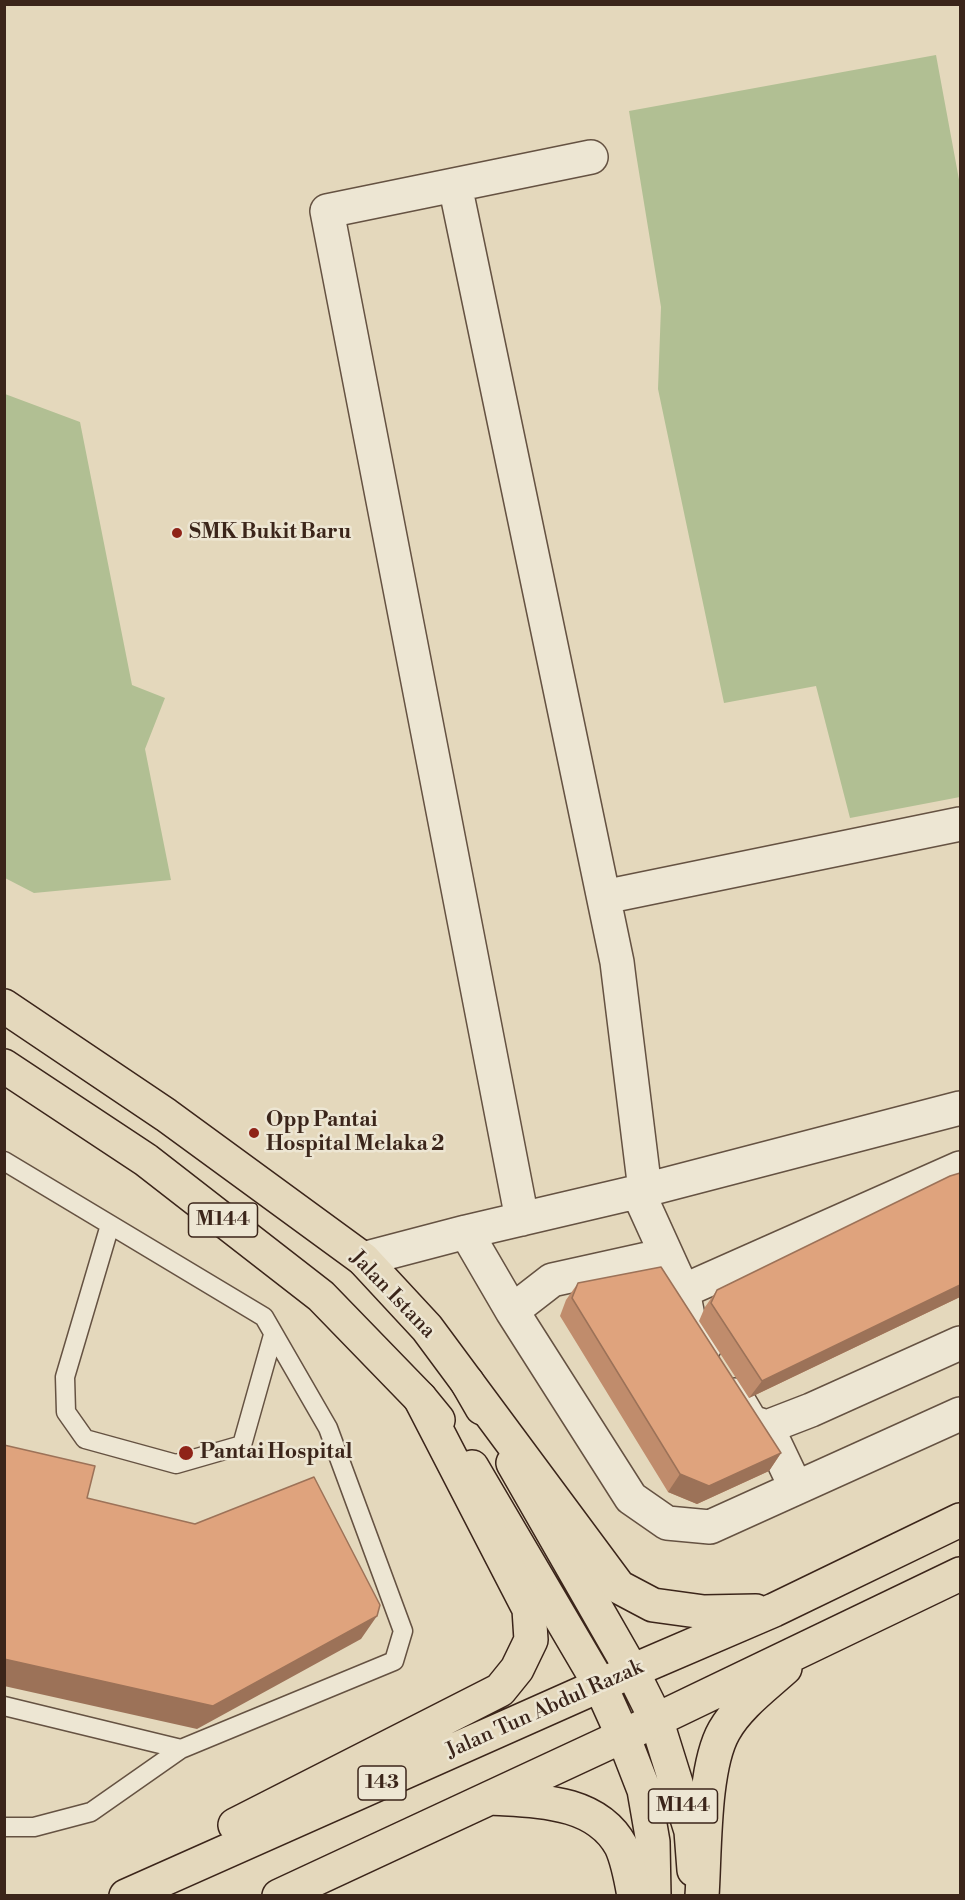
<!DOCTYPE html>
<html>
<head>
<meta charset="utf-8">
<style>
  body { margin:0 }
  #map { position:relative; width:965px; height:1900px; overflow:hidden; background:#e4d8bc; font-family:"Libre Bodoni",serif }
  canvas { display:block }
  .frame { position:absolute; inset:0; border:6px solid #3b251a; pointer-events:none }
</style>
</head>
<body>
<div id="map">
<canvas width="965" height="1900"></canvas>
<div class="frame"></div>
</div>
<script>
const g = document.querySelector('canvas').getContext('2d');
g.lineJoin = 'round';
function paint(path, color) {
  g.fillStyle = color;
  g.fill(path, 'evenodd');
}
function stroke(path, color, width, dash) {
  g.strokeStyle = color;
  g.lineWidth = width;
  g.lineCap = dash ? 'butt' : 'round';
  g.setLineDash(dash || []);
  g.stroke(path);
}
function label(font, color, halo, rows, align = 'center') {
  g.font = font + ' "Libre Bodoni",serif';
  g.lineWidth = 5;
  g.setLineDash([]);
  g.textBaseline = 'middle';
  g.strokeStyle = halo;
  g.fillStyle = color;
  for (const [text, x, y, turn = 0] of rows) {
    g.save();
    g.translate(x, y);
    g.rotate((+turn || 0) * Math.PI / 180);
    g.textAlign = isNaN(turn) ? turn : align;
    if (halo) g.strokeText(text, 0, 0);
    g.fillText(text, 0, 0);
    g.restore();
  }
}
const green = new Path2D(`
  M936 55 960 185V797L850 818 816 686 724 703 658 389 661 307 629 111Z
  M5 394 80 422 132 685 165 698 145 749 171 880 34 893 5 878Z`);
const service = new Path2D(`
  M4 1161 264 1317 328 1428 403 1631 394 1661 181 1749 4 1706
  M110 1225 65 1377 66 1412 85 1439 176 1464 242 1445 273 1335
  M4 1827H34L91 1812 181 1749`);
const minor = new Path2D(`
  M455 185 617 962 645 1190
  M604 897 960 824
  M638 1192 683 1291 689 1321 705 1346
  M522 1219 327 211 591 157
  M466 1232 512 1311 631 1498 667 1523 710 1527 960 1414
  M363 1259 466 1232 645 1190 960 1108
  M683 1291 960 1168
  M512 1311 552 1280 665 1255
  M735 1395 751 1422 767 1427 811 1410 960 1343
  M767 1427 796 1488`);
const primary = new Path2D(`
  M4 1006 166 1115 363 1259 427 1328 467 1382 482 1408
  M4 1066 146 1160 321 1296 420 1398 438 1420
  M513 1463 632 1671 656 1719 691 1831 694 1870
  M472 1467 600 1685 623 1736 644 1790 653 1842 654 1896`);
const trunk = new Path2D(`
  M467 1382 619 1587 653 1605 704 1612 756 1611
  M492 1798C537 1801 596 1800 621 1846 628 1861 631 1879 634 1896
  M235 1825 500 1690 517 1669 531 1640 529 1609 420 1398
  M126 1896 632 1671 774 1610 960 1520
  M279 1896 623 1736 960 1574
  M702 1896C705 1852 703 1768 724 1731 738 1706 764 1687 785 1668`);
const wall = new Path2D(`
  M960 1173V1297L749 1398 699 1321 705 1307 717 1290Z
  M578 1283 781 1453 769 1471 697 1504 668 1492 560 1316 566 1300Z`);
const shadedWall = new Path2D(`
  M960 1285V1297L749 1398 762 1381Z
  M781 1453 769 1471 697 1504 668 1492 680 1474Z
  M377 1616 361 1639 197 1729 4 1686V1659Z`);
const building = new Path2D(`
  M960 1173V1285L762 1381 711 1303 717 1290 950 1176Z
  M661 1267 781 1453 709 1486 680 1474 572 1298 578 1283Z
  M4 1445 95 1466 87 1498 195 1524 314 1477 380 1605 377 1616 213 1706 4 1659Z`);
const markers = [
  [177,533,6,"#8f2418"],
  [254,1133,6,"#8f2418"],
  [186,1453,8,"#8f2418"]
];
const shields = [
  [223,1220,69],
  [382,1783,48],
  [683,1806,69]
];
const shieldNames = [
  ["M144",223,1220],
  ["143",382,1783],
  ["M144",683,1806]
];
const poiNames = [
  ["SMK Bukit Baru",189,533],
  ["Opp Pantai",266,1121],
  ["Hospital Melaka 2",266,1145],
  ["Pantai Hospital",200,1453]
];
const streetNames = [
  ["Jalan Istana",392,1295,46],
  ["Jalan Tun Abdul Razak",545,1710,-24]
];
paint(green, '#b1bf93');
stroke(service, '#655242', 21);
stroke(minor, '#655242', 36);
stroke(primary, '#3b251a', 36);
stroke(trunk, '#3b251a', 36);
stroke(service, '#ede6d3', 18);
stroke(minor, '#ede6d3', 33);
stroke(primary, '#e4d8bc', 33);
stroke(trunk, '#e4d8bc', 33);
paint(wall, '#c08c6c');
paint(shadedWall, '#9c7258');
paint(building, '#dfa37d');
stroke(building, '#9c7258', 1.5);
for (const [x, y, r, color] of markers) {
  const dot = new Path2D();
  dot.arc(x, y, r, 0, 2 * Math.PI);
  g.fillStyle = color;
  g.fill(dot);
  stroke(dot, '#ede6d3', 2);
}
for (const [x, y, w] of shields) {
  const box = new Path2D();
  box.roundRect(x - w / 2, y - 17, w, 34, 4.5);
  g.fillStyle = '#ede6d3';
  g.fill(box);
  stroke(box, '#3b251a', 1.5);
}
label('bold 20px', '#3b251a', null, shieldNames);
label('bold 21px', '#3b251a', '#ede6d3', poiNames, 'left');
label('21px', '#3b251a', '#ede6d3', streetNames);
</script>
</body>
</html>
